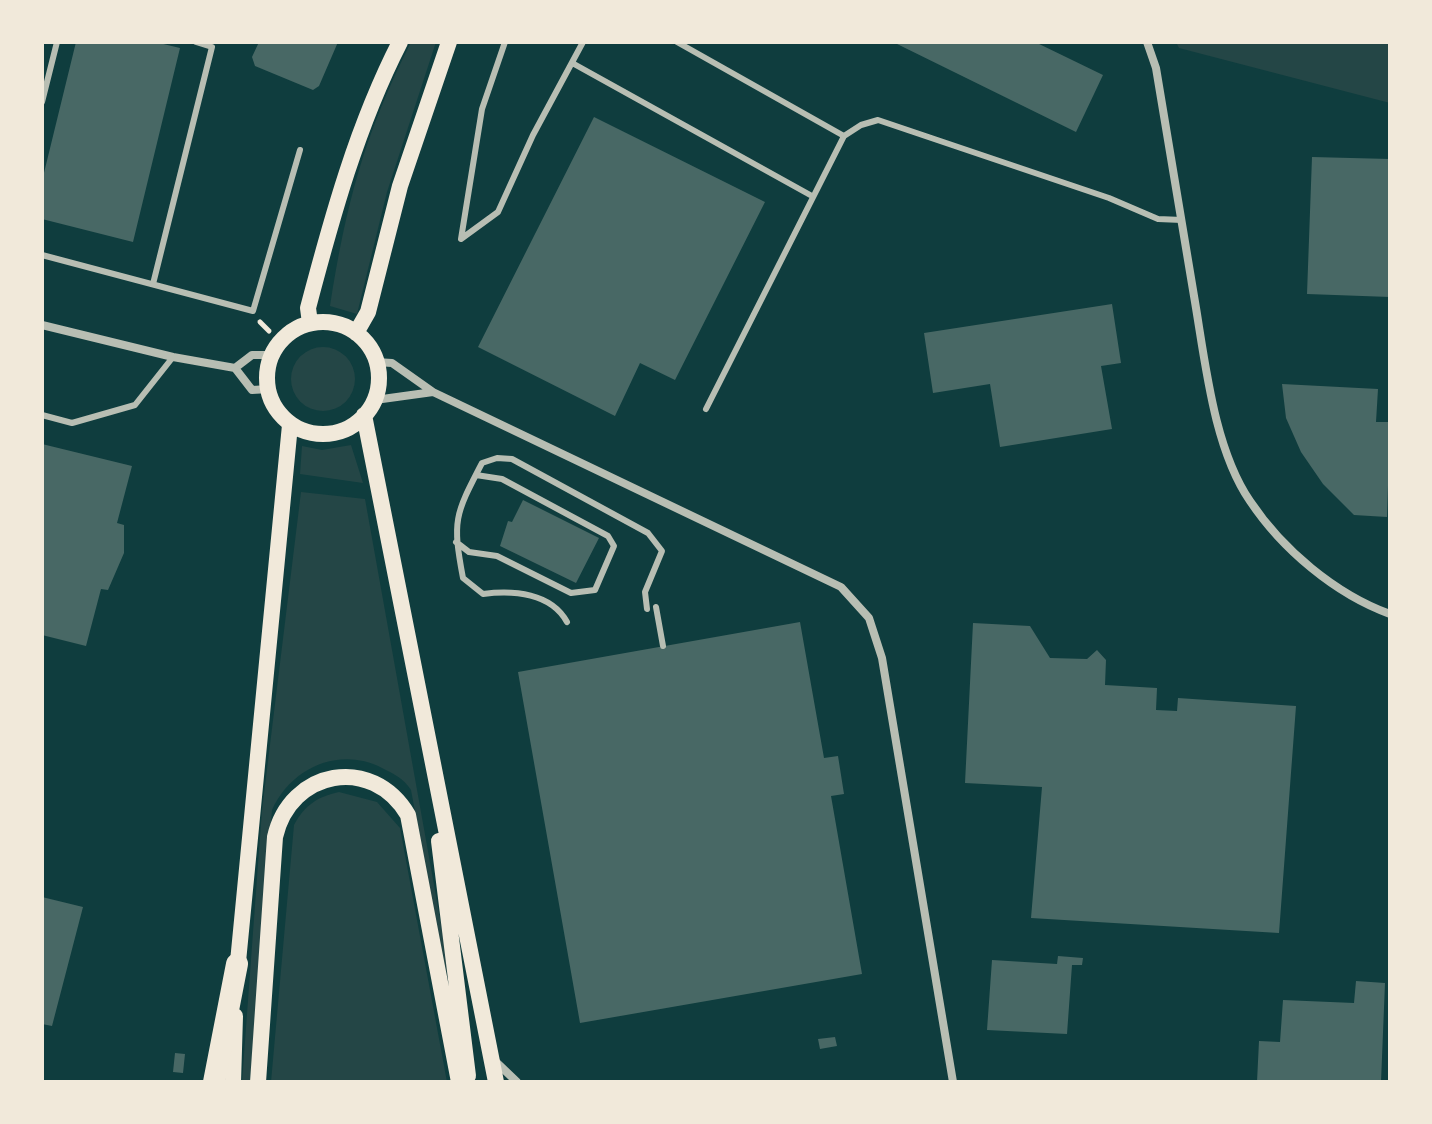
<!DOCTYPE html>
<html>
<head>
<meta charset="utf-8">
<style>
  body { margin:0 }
  #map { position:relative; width:1432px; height:1124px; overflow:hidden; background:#0f3d3e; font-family:Rubik,sans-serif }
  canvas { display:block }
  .frame { position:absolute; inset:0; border:44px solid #f1e9da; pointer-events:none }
</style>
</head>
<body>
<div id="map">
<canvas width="1432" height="1124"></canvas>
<div class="frame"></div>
</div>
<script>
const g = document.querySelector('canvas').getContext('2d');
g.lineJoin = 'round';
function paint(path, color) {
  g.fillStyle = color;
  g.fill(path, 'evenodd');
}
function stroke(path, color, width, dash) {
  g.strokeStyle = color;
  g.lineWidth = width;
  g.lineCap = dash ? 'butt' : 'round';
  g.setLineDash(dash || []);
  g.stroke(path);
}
const green = new Path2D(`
  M411 42H436L387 192 357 314 330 306C346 204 364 135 411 42Z
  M1176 42H1390V103L1179 48Z
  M291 379a32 32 0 1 1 64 0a32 32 0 1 1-64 0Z
  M351 445 363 483 300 474 302 446 322 450Z
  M301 492 365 499 456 1008 455 1025 411 790C403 778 394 774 382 768 339 746 291 768 272 810L250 1082H242L262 810Z
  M339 792 377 802 400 828 447 1082H271L294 825C305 805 317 797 339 792Z`);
const building = new Path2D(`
  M76 42H155L180 48 133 242 42 219V181Z
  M259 42H338L319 86 313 90 255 66 252 57Z
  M893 42H1035L1103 75 1076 132Z
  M594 117 765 202 675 380 640 363 615 416 478 347Z
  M1312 157 1390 159V297L1307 294Z
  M1112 304 1121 363 1101 366 1112 429 1000 447 990 384 933 393 924 333Z
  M1282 384 1378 389 1376 422H1390L1387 517 1354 515 1323 484 1301 452 1286 418Z
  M42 444 132 466 117 523 124 525V553L108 590 101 589 86 646 42 635Z
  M523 500 599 538 576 583 500 546 508 521 512 522Z
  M800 622 824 758 838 756 844 794 831 796 862 974 580 1023 518 672Z
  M973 623 1030 626 1050 658 1087 659 1097 650 1106 660 1105 685 1157 688 1156 710 1177 711 1178 698 1296 706 1279 933 1031 918 1042 787 965 783Z
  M42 897 83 907 52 1026 42 1024Z
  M1058 956 1083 958 1082 965H1072L1067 1034 987 1030 992 960 1057 964Z
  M1356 981 1385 983 1381 1082H1257L1259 1041 1280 1042 1283 1000 1354 1003Z
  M835 1037 837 1046 820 1049 818 1039Z
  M175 1053 185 1054 183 1073 173 1072Z`);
const path = new Path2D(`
  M260 322 269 331`);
const service = new Path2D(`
  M505 42 482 109 461 239 498 212 533 135 583 42
  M677 42 844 136
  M574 64 812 196
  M42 102 57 42
  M42 255 253 311 300 150
  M153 284 212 47 196 42
  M706 409 844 136 861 125 878 120 1109 198 1158 219 1182 220
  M42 415 72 423 135 405 173 357
  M456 542 469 552 497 556 571 593 595 590 614 546 608 536 502 479 476 475
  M656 607 663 646
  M567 622C551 593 514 590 483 594L463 578C452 520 455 515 482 463L497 458 512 459 648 533 662 551 645 592 647 609`);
const minor = new Path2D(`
  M1147 42 1156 68C1169 144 1182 220 1194 296 1205 359 1213 447 1250 501 1282 549 1335 594 1390 614
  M42 325 173 357 235 368
  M269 389 252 390 235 368 252 355H271
  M433 392 841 587 869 618 882 658 953 1082
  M375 400 433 392 392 363 376 362
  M494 1060 517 1082`);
const secondary = new Path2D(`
  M267 378a56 56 0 1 1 112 0a56 56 0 1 1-112 0Z
  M310 323 308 308C332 217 357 126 400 42
  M356 333 368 312 400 186 449 42
  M364 415 496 1082
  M439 841 468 1076
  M237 972 290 425
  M233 1082 235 1016
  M258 1082 275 837C290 770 372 754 408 815L459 1082`);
const motorway = new Path2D(`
  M214 1082 237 964`);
paint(green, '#244646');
paint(building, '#486865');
stroke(path, '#f1e9da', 5);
stroke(service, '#b8beb3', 6);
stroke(minor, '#b8beb3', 8);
stroke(secondary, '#f1e9da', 16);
stroke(motorway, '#f1e9da', 22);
</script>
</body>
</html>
